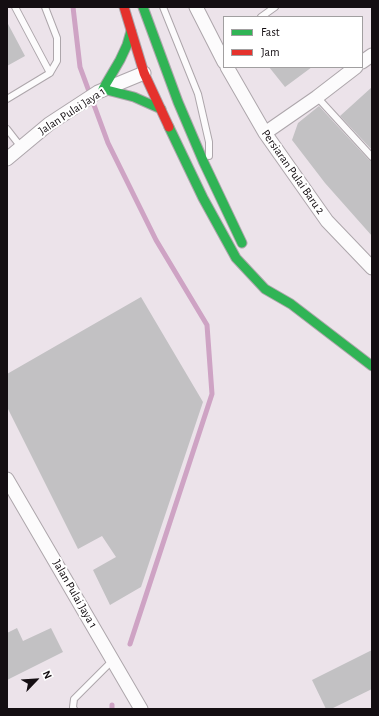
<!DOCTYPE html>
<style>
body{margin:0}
#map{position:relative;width:379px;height:716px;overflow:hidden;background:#ece3ea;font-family:"Alegreya Sans",sans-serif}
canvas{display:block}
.frame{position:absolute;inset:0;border:8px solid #140e12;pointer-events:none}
.legend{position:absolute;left:223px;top:16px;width:140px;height:52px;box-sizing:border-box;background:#fff;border:1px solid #a19fa0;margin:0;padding:5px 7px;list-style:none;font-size:12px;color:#140e12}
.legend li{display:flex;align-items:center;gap:8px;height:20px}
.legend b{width:20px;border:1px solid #a19fa0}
.north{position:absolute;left:16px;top:660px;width:40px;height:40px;-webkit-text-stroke:3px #fff;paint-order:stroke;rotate:65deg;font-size:11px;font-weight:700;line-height:16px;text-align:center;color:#140e12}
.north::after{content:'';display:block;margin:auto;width:14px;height:18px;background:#140e12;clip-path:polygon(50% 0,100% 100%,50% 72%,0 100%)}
</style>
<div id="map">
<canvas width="379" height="716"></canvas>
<div class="frame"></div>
<ul class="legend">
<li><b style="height:5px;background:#30b455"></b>Fast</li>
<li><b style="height:5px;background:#e5322d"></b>Jam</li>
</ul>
<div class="north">N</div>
</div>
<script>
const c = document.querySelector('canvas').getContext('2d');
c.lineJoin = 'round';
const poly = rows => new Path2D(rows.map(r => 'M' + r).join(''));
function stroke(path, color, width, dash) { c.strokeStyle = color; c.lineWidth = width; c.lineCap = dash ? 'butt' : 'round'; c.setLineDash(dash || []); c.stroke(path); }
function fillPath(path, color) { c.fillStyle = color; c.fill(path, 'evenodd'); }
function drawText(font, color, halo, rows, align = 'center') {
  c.font = font + ' "Alegreya Sans",sans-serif'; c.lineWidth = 4; c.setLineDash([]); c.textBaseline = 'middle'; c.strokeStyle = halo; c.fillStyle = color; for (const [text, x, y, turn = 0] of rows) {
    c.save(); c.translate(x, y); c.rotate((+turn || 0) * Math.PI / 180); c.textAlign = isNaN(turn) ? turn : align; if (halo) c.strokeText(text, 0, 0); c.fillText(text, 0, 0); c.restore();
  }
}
const stream = poly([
 [73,7,80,67,108,143,156,240,207,325,212,394,130,644],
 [112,709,112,705]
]);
const building = poly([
 [7,22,25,56,7,66],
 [269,67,312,67,285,87],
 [372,87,372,150,340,116],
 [319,106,369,160,372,161,372,236,325,183,292,140,298,123],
 [141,297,203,402,141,587,110,605,93,570,116,557,102,536,78,549,7,407,7,374],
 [17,628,23,641,51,628,63,652,7,680,7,633],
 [372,650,372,689,331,709,326,709,312,680]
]);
const lane = poly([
 [15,7,50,73],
 [163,7,198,94,209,142,209,156],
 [261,17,275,7],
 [317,97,372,157],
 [7,99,50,73,57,61,57,38,45,7],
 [7,129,21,147],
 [74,709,73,707,74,699,113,660]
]);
const street = poly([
 [196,7,224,62],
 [362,62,372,55],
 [227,67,265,133,327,221,372,268],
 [265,133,317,97,356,67],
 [7,159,49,124,98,92,144,73],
 [7,479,141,709]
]);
const fast = poly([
 [143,7,178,102,204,163,242,243],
 [131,31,127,45,120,60,103,89,134,97,161,109],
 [169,127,203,198,236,258,265,289,291,304,372,366]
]);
const jam = poly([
 [124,7,144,73,169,127]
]);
const streetNames = [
 ["Jalan Pulai Jaya 1",72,111,-33],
 ["Persiaran Pulai Baru 2",293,172,55],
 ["Jalan Pulai Jaya 1",75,594,60]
];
stroke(stream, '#cea3c4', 5);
fillPath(building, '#c2c1c3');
stroke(lane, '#ada6ab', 8);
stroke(street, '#ada6ab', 15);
stroke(fast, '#ada6ab', 11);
stroke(jam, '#ada6ab', 11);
stroke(lane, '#fcfbfc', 6);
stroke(street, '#fcfbfc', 13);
stroke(fast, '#30b455', 9);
stroke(jam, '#e5322d', 9);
drawText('12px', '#140e12', '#fff', streetNames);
</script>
